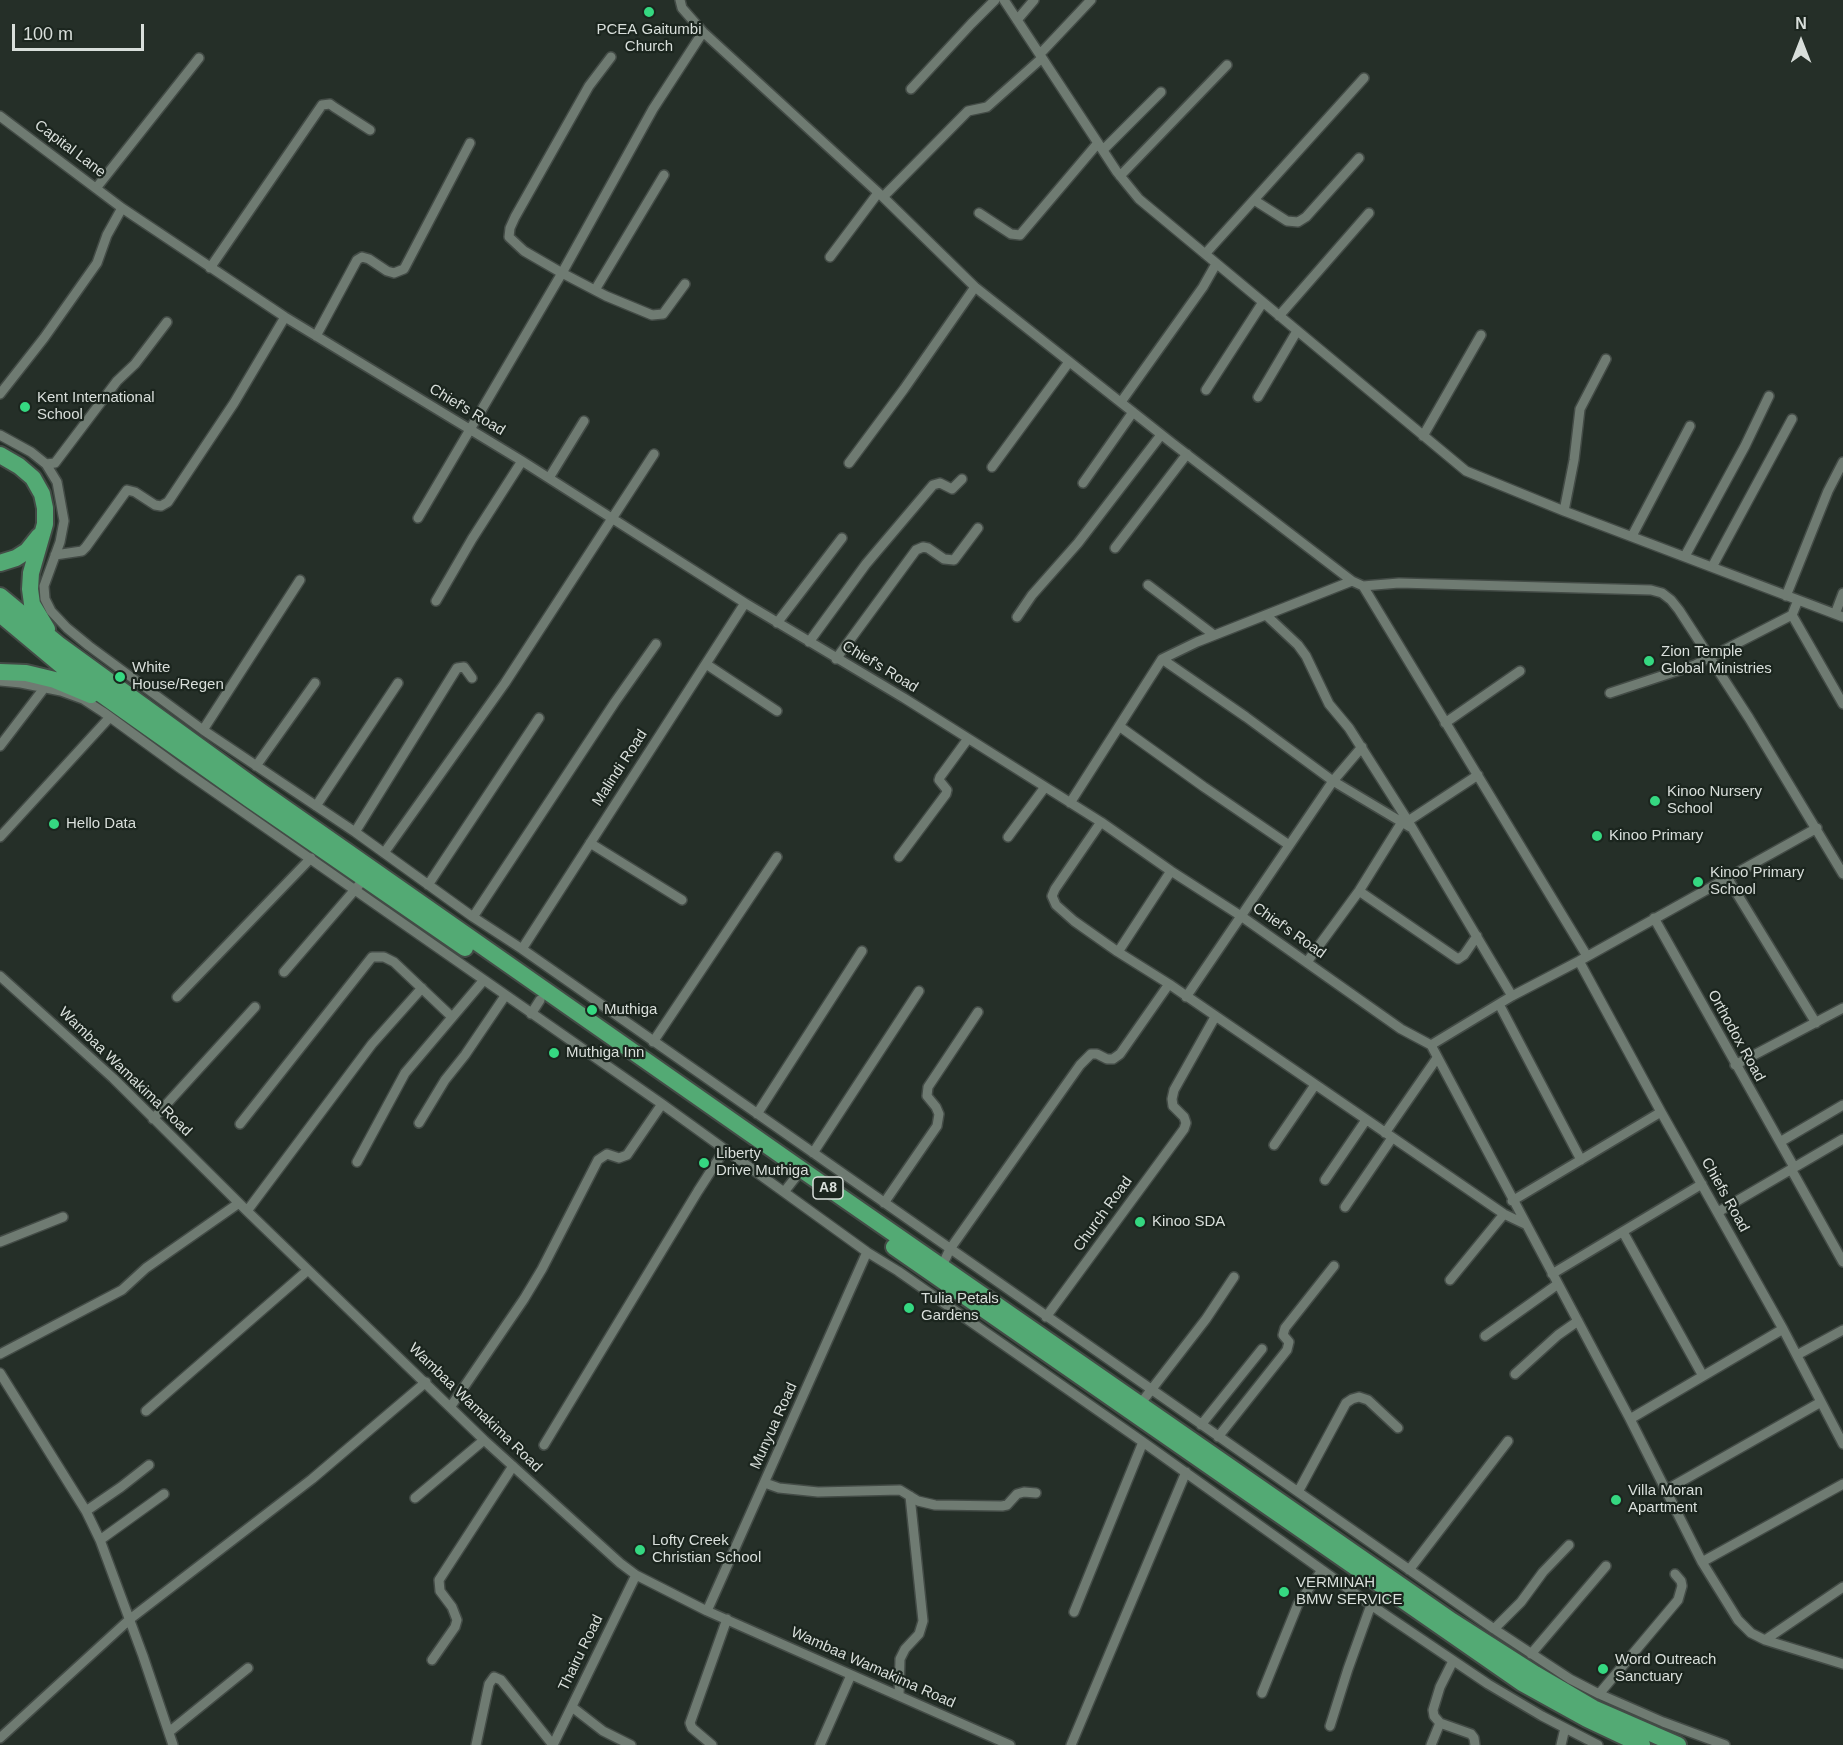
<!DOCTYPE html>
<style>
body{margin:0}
#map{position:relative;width:1843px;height:1745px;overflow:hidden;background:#252f28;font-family:Arial,sans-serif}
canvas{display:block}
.north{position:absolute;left:1771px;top:12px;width:60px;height:60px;-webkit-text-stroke:4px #1b251e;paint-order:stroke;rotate:0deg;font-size:16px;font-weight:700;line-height:24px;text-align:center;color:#d9dfdb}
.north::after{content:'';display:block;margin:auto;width:21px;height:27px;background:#d9dfdb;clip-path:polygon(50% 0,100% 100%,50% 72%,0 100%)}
.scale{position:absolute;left:12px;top:24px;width:132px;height:27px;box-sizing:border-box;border:3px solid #d9dfdb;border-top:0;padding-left:8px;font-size:18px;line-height:21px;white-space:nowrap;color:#d9dfdb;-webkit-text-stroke:4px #1b251e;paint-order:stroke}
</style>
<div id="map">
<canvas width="1843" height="1745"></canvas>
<div class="north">N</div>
<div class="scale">100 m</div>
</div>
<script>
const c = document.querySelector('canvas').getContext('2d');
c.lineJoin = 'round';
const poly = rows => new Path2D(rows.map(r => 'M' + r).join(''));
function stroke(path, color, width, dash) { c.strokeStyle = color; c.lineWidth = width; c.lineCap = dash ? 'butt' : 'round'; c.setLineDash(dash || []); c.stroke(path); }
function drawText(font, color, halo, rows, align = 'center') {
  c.font = font + ' Arial,sans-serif'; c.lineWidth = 4.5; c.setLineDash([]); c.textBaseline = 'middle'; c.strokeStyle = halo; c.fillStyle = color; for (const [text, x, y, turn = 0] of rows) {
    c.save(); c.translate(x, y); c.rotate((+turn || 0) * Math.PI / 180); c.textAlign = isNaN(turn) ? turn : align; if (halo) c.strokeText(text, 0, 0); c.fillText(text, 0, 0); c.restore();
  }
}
const street = poly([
 [680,0,682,8,703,32,883,197,975,287,1172,443,1352,581,1363,586,1587,956],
 [1004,0,1117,172,1139,199,1466,471,1564,511,1843,617],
 [1017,20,1034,0],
 [1040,54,1091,0],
 [611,57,589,86,515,217,510,228,509,237,524,251,562,273,606,296,652,315,663,314,685,284],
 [911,89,971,24,995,0],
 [0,116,122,208],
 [1103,150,1161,92],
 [1120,176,1227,65],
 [97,187,199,58],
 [883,197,968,111,987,107,1042,58],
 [1254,200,1287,221,1298,222,1306,217,1359,158],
 [979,213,1011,234,1020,235,1098,143],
 [1205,254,1364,78],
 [830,257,878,193],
 [210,268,322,105,330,104,334,107,370,130],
 [595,290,664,175],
 [1279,316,1369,213],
 [316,336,357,260,362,257,369,259,387,271,394,273,404,269,470,143],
 [1206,390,1263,302],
 [0,394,44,338,97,263,107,235,122,208,285,317,522,461,745,603,904,698,1101,822,1171,871,1241,916,1401,1029,1431,1045,1512,996,1579,961,1817,828],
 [1258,397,1297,331],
 [1121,402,1203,287,1216,264],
 [0,435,31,452,46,464,57,482,64,521,60,542,44,586,45,599,51,611,67,628,89,646,203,730,355,832,473,917,522,949,1494,1629,1570,1679,1599,1694,1663,1722,1725,1745],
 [1423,436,1481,335],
 [849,463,904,389,975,287],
 [46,464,55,463,117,381,135,364,167,322],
 [992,467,1069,362],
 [549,478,584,421],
 [1083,483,1133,412],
 [1564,511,1574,460,1580,409,1606,359],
 [418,518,562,273,653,109,703,32],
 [1632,536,1690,426],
 [1115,548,1187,454],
 [55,555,82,551,86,547,127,490,135,492,155,505,161,506,168,502,234,403,285,317],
 [1685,556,1745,446,1769,396],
 [1712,567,1792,419],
 [1148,585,1214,635],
 [1363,586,1399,583,1651,590,1662,593,1671,600,1679,610,1749,718,1843,874],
 [1786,596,1828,491,1843,462],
 [1798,600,1792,615,1843,704],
 [436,601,472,539,522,461],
 [1835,614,1843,593],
 [1266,615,1298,645,1306,656,1329,704,1349,728,1408,821,1512,996],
 [1017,617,1032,595,1078,543,1161,435],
 [777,623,842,538],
 [809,642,866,564,933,485,940,483,952,489,962,479],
 [836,659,916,550,923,547,928,548,944,559,954,560,978,528],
 [1162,659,1246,717,1333,781,1410,827],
 [706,664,777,711],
 [0,681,21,683,61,691,83,699,103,712,180,768,662,1104,867,1252,898,1271,1143,1442,1371,1605,1488,1684,1542,1716,1598,1745],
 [1610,693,1695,665,1792,615],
 [1445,723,1520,671],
 [1119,726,1204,787,1289,845],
 [203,730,300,580],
 [0,746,45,687],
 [256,766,315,683],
 [1070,803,1162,659,1197,642,1352,581],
 [316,806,398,683],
 [1408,821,1478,775],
 [1101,822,1055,889,1052,896,1056,905,1074,921,1118,952,1169,984,1504,1214,1525,1224],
 [355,832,457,668,464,667,472,678],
 [0,837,110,717],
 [1008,837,1045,787],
 [590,843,682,900],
 [384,853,505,683,654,454],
 [899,857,946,794,947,790,939,780,940,777,967,740],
 [1728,879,1816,1023],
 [428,885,539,718],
 [1359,891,1458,959,1464,955,1477,936],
 [473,917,615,702,656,644],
 [1654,918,1794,1167],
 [522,949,745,603],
 [1118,952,1171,871],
 [1579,961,1661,1112,1783,1329,1843,1444],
 [1307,962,1359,891,1402,822],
 [284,972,359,885],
 [0,976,113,1078,247,1211,484,1440,620,1563,636,1575,707,1611,1010,1745],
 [177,997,311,858],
 [1186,997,1333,781,1362,747],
 [1499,1004,1581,1160],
 [531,1014,540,1000],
 [653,1042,777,857],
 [1431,1045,1630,1419,1702,1562,1738,1620,1751,1633,1765,1640,1843,1664],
 [1735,1065,1843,1008],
 [757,1114,862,951],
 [153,1119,255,1007],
 [419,1123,445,1080,465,1055,505,996],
 [240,1124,372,957,384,957,394,962,452,1017],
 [1385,1133,1437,1058],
 [1780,1142,1843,1105],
 [1274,1145,1315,1085],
 [813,1153,919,991],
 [357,1162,405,1073,483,981],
 [1791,1169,1843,1262],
 [1325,1180,1366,1120],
 [784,1192,795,1178],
 [1512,1201,1661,1112],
 [884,1203,937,1126,939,1114,936,1107,927,1096,928,1087,978,1012],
 [1345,1207,1392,1138],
 [247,1211,372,1044,422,988],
 [1718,1212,1843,1139],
 [1623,1232,1703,1376],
 [0,1242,63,1217],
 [942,1266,950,1249,1080,1065,1091,1054,1097,1054,1107,1059,1113,1059,1120,1054,1169,984],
 [1552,1274,1702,1184],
 [1450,1280,1504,1214],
 [1046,1317,1184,1129,1186,1123,1184,1117,1173,1106,1172,1099,1174,1090,1215,1017],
 [1485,1336,1558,1284],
 [0,1354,122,1290,146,1268,239,1203],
 [1797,1355,1843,1330],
 [0,1373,86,1511,100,1540,143,1656,173,1745],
 [1515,1374,1558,1335,1578,1321],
 [1141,1403,1206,1319,1234,1277],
 [451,1406,524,1299,542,1269,598,1160,607,1154,619,1158,627,1155,662,1104],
 [146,1411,308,1270],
 [1630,1419,1783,1329],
 [1201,1425,1262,1349],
 [1218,1437,1287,1350,1289,1342,1283,1335,1285,1328,1334,1266],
 [544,1445,698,1191,725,1149],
 [765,1483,779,1488,818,1492,900,1490,918,1501,935,1505,1002,1506,1007,1505,1017,1494,1024,1492,1036,1493],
 [1666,1490,1821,1402],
 [1298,1492,1346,1403,1352,1399,1359,1397,1368,1400,1398,1428],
 [415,1498,484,1440],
 [86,1511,121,1487,149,1465],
 [100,1540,164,1494],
 [1702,1562,1843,1484],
 [1409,1570,1508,1441],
 [707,1611,867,1252],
 [1074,1612,1143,1442],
 [1494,1629,1521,1602,1543,1572,1569,1545],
 [1765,1640,1843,1587],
 [1531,1654,1606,1566],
 [432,1660,455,1627,457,1620,452,1607,440,1591,439,1580,513,1466],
 [1453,1661,1440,1687,1433,1710,1434,1716,1440,1723,1471,1734,1474,1738,1475,1745],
 [1262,1693,1298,1604,1322,1570],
 [1599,1694,1678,1600,1682,1586,1681,1581,1675,1574],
 [899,1696,900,1659,905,1649,919,1634,923,1621,910,1496],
 [572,1707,603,1731,631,1745],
 [1330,1726,1348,1669,1371,1605],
 [169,1732,248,1668],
 [0,1738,130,1619,312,1479,426,1382],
 [476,1745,489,1684,494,1677,501,1680,553,1745],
 [553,1745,636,1575],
 [712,1745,692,1728,690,1723,727,1619],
 [820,1745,851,1675],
 [1071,1745,1186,1472],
 [1431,1745,1440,1723],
 [1561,1745,1565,1728]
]);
const highway = poly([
 [0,455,19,466,33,478,42,494,45,508,45,524,31,573,30,589,32,604,47,629],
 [0,563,16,558,27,551,39,536],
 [0,596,58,644,259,790,795,1165,1452,1621,1535,1674,1593,1708,1678,1745],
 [0,614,67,670,249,799,465,948],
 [0,672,26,673,55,680,91,695],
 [894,1247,1522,1683,1587,1719,1642,1745]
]);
const markers = [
 [649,12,6,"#35d881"],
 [25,407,6,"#35d881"],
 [1649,661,6,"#35d881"],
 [120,677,6,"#35d881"],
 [1655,801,6,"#35d881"],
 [54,824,6,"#35d881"],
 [1597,836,6,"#35d881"],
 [1698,882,6,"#35d881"],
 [592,1010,6,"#35d881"],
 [554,1053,6,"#35d881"],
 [704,1163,6,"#35d881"],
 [1140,1222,6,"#35d881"],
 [909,1308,6,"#35d881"],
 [1616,1500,6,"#35d881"],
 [640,1550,6,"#35d881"],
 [1284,1592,6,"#35d881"],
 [1603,1669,6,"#35d881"]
];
const shields = [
 [828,1188,30]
];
const shieldNames = [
 ["A8",828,1188]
];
const poiNames = [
 ["PCEA Gaitumbi",649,30,"center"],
 ["Church",649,47,"center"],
 ["Kent International",37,398],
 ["School",37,415],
 ["Zion Temple",1661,652],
 ["Global Ministries",1661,669],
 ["White",132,668],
 ["House/Regen",132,685],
 ["Kinoo Nursery",1667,792],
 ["School",1667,809],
 ["Hello Data",66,824],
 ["Kinoo Primary",1609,836],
 ["Kinoo Primary",1710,873],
 ["School",1710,890],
 ["Muthiga",604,1010],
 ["Muthiga Inn",566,1053],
 ["Liberty",716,1154],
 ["Drive Muthiga",716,1171],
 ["Kinoo SDA",1152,1222],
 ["Tulia Petals",921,1299],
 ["Gardens",921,1316],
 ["Villa Moran",1628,1491],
 ["Apartment",1628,1508],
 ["Lofty Creek",652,1541],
 ["Christian School",652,1558],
 ["VERMINAH",1296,1583],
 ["BMW SERVICE",1296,1600],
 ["Word Outreach",1615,1660],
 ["Sanctuary",1615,1677]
];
const streetNames = [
 ["Capital Lane",70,149,37],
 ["Chief's Road",467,410,31],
 ["Chief's Road",880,667,31],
 ["Malindi Road",620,768,-57],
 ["Chief's Road",1289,931,35],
 ["Orthodox Road",1736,1036,61],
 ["Wambaa Wamakima Road",125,1072,44],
 ["Chiefs Road",1725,1195,61],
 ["Church Road",1103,1214,-54],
 ["Wambaa Wamakima Road",475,1408,44],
 ["Munyua Road",774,1426,-66],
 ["Thairu Road",581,1653,-64],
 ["Wambaa Wamakima Road",873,1668,24]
];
stroke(street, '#434b46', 12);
stroke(highway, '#434b46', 20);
stroke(street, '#6f7b72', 9);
stroke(highway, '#53aa74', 16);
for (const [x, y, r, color] of markers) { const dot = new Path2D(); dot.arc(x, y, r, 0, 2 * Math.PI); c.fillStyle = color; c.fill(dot); stroke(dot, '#1b251e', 2); }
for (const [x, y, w] of shields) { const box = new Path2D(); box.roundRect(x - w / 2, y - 11, w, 22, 4.5); c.fillStyle = '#1b251e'; c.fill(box); stroke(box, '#d9dfdb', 1.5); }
drawText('bold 14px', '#d9dfdb', null, shieldNames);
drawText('15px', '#d9dfdb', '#1b251e', poiNames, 'left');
drawText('15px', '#d9dfdb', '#1b251e', streetNames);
</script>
